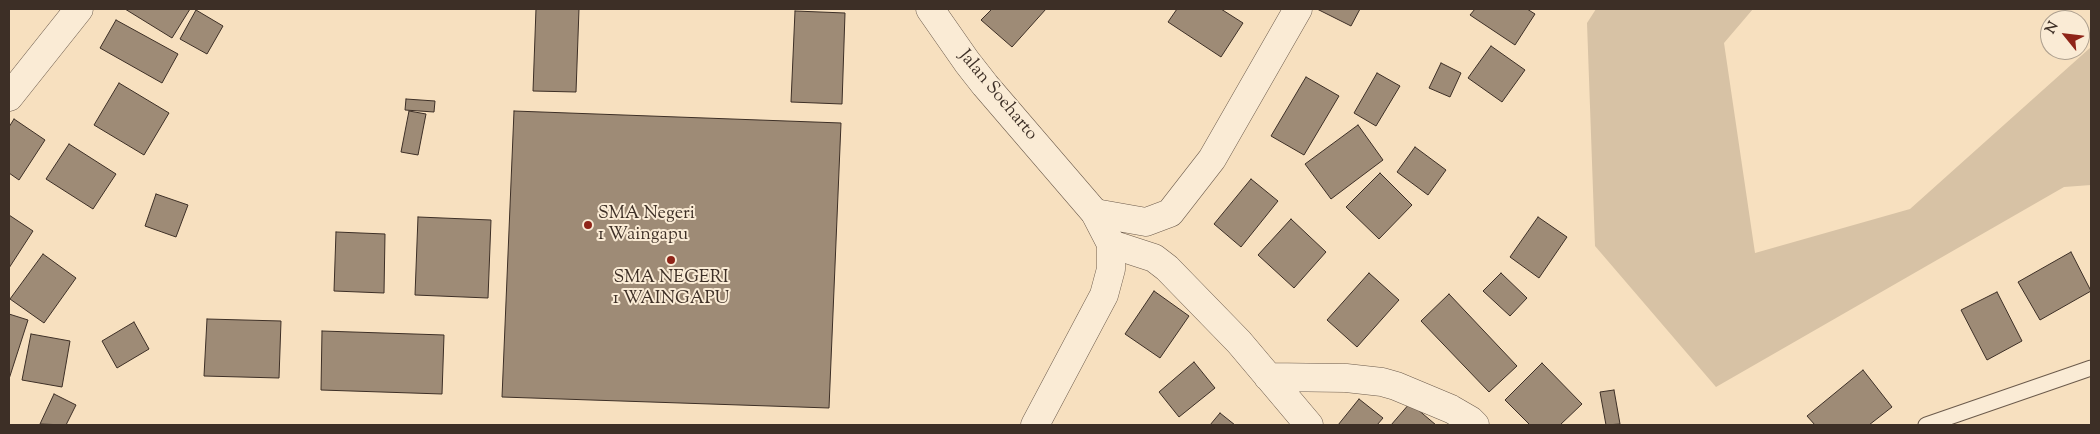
<!DOCTYPE html>
<style>
body{margin:0}
#map{position:relative;width:2100px;height:434px;overflow:hidden;background:#f7e0bf;font-family:"Sorts Mill Goudy",serif}
canvas{display:block}
.frame{position:absolute;inset:0;border:10px solid #3d2f26;pointer-events:none}
.north{position:absolute;left:2040px;top:10px;width:50px;height:50px;box-sizing:border-box;background:#faebd5;border:1px solid #aea08f;border-radius:50%;rotate:299deg;font-size:14px;font-weight:700;line-height:20px;text-align:center;color:#3d2f26}
.north::after{content:'';display:block;margin:auto;width:18px;height:22px;background:#8f2418;clip-path:polygon(50% 0,100% 100%,50% 72%,0 100%)}
</style>
<div id="map">
<canvas width="2100" height="434"></canvas>
<div class="frame"></div>
<div class="north">N</div>
</div>
<script>
const c = document.querySelector('canvas').getContext('2d');
c.lineJoin = 'round';
function fillPath(path, color) { c.fillStyle = color; c.fill(path, 'evenodd'); }
const poly = rows => new Path2D(rows.map(r => 'M' + r).join(''));
function stroke(path, color, width, dash) { c.strokeStyle = color; c.lineWidth = width; c.lineCap = dash ? 'butt' : 'round'; c.setLineDash(dash || []); c.stroke(path); }
function drawText(font, color, halo, rows, align = 'center') {
  c.font = font + ' "Sorts Mill Goudy",serif'; c.lineWidth = 4; c.setLineDash([]); c.textBaseline = 'middle'; c.strokeStyle = halo; c.fillStyle = color; for (const [text, x, y, turn = 0] of rows) {
    c.save(); c.translate(x, y); c.rotate((+turn || 0) * Math.PI / 180); c.textAlign = isNaN(turn) ? turn : align; if (halo) c.strokeText(text, 0, 0); c.fillText(text, 0, 0); c.restore();
  }
}
const green = poly([
 [1596,9,1753,9,1724,43,1755,253,1910,209,2091,47,2091,185,2064,187,1716,387,1595,246,1587,23]
]);
const building = poly([
 [125,9,190,9,172,38,125,9],
 [536,9,579,9,576,92,533,91,536,9],
 [992,9,1046,9,1012,47,981,20,992,9],
 [1177,9,1221,9,1243,23,1221,57,1168,22,1177,9],
 [1317,9,1360,9,1351,26,1317,9],
 [1475,9,1527,9,1535,14,1515,45,1470,15,1475,9],
 [196,10,223,26,207,54,180,39,196,10],
 [795,11,845,13,842,104,791,102,795,11],
 [116,20,178,54,162,83,100,48,116,20],
 [1491,46,1525,70,1502,102,1468,78,1491,46],
 [1441,63,1461,73,1450,97,1429,88,1441,63],
 [1377,73,1400,86,1376,126,1354,113,1377,73],
 [1306,77,1339,96,1304,155,1271,136,1306,77],
 [119,83,169,113,144,155,94,125,119,83],
 [406,99,435,101,434,112,405,110,406,99],
 [409,111,426,114,418,155,401,152,409,111],
 [514,111,841,123,829,408,502,397,514,111],
 [14,119,45,140,19,180,9,173,9,127,14,119],
 [1358,125,1383,160,1331,199,1305,164,1358,125],
 [69,144,116,174,93,209,46,179,69,144],
 [1415,147,1446,170,1428,195,1397,172,1415,147],
 [1380,173,1412,205,1379,239,1346,207,1380,173],
 [1251,179,1278,201,1241,247,1214,224,1251,179],
 [156,194,188,205,176,237,145,226,156,194],
 [9,215,33,231,9,268,9,215],
 [418,217,491,220,488,298,415,295,418,217],
 [1538,217,1567,237,1539,278,1510,257,1538,217],
 [1291,219,1326,252,1294,288,1258,255,1291,219],
 [336,232,385,234,384,293,334,291,336,232],
 [2071,252,2091,291,2040,320,2018,282,2071,252],
 [43,254,76,278,44,323,10,299,43,254],
 [1369,273,1399,300,1357,347,1327,320,1369,273],
 [1501,273,1527,298,1510,316,1483,291,1501,273],
 [1154,291,1189,316,1160,358,1125,334,1154,291],
 [1997,292,2022,341,1987,360,1961,310,1997,292],
 [1449,294,1517,366,1489,392,1421,321,1449,294],
 [9,314,28,320,9,379,9,314],
 [207,319,281,321,279,378,204,376,207,319],
 [134,322,149,349,117,368,102,341,134,322],
 [322,331,444,335,442,394,321,390,322,331],
 [31,334,70,341,62,387,22,380,31,334],
 [1194,362,1215,388,1179,417,1159,392,1194,362],
 [1542,363,1582,404,1560,425,1530,425,1505,400,1542,363],
 [1863,370,1892,407,1869,425,1815,425,1807,416,1863,370],
 [1614,390,1620,424,1606,425,1600,392,1614,390],
 [54,394,76,405,66,425,40,424,54,394],
 [1359,399,1383,418,1377,425,1338,425,1359,399],
 [1410,403,1436,425,1391,425,1410,403],
 [1220,413,1235,425,1210,425,1220,413]
]);
const service = poly([
 [1926,425,2091,368]
]);
const minor = poly([
 [9,97,79,9],
 [1095,213,1146,222,1170,213,1212,159,1298,9],
 [1111,244,1154,258,1167,268,1239,342,1309,425],
 [1268,377,1346,378,1382,382,1396,386,1451,409,1470,420,1475,425]
]);
const tertiary = poly([
 [930,9,967,62,985,85,1095,213,1111,244,1111,269,1104,295,1035,425]
]);
const markers = [
 [588,225,5,"#8f2418"],
 [671,260,5,"#8f2418"]
];
const streetNames = [
 ["Jalan Soeharto",997,96,50]
];
const poiNames = [
 ["SMA Negeri",598,215],
 ["1 Waingapu",598,236],
 ["SMA NEGERI",671,279,"center"],
 ["1 WAINGAPU",671,300,"center"]
];
fillPath(green, '#d7c2a5');
fillPath(building, '#9e8b76');
stroke(building, '#3d2f26', 1);
stroke(service, '#6c5b4c', 17);
stroke(minor, '#6c5b4c', 29);
stroke(tertiary, '#6c5b4c', 29);
stroke(service, '#faebd5', 15);
stroke(minor, '#faebd5', 28);
stroke(tertiary, '#faebd5', 28);
for (const [x, y, r, color] of markers) { const dot = new Path2D(); dot.arc(x, y, r, 0, 2 * Math.PI); c.fillStyle = color; c.fill(dot); stroke(dot, '#faebd5', 2); }
drawText('18px', '#3d2f26', '#faebd5', streetNames);
drawText('18px', '#3d2f26', '#faebd5', poiNames, 'left');
</script>
